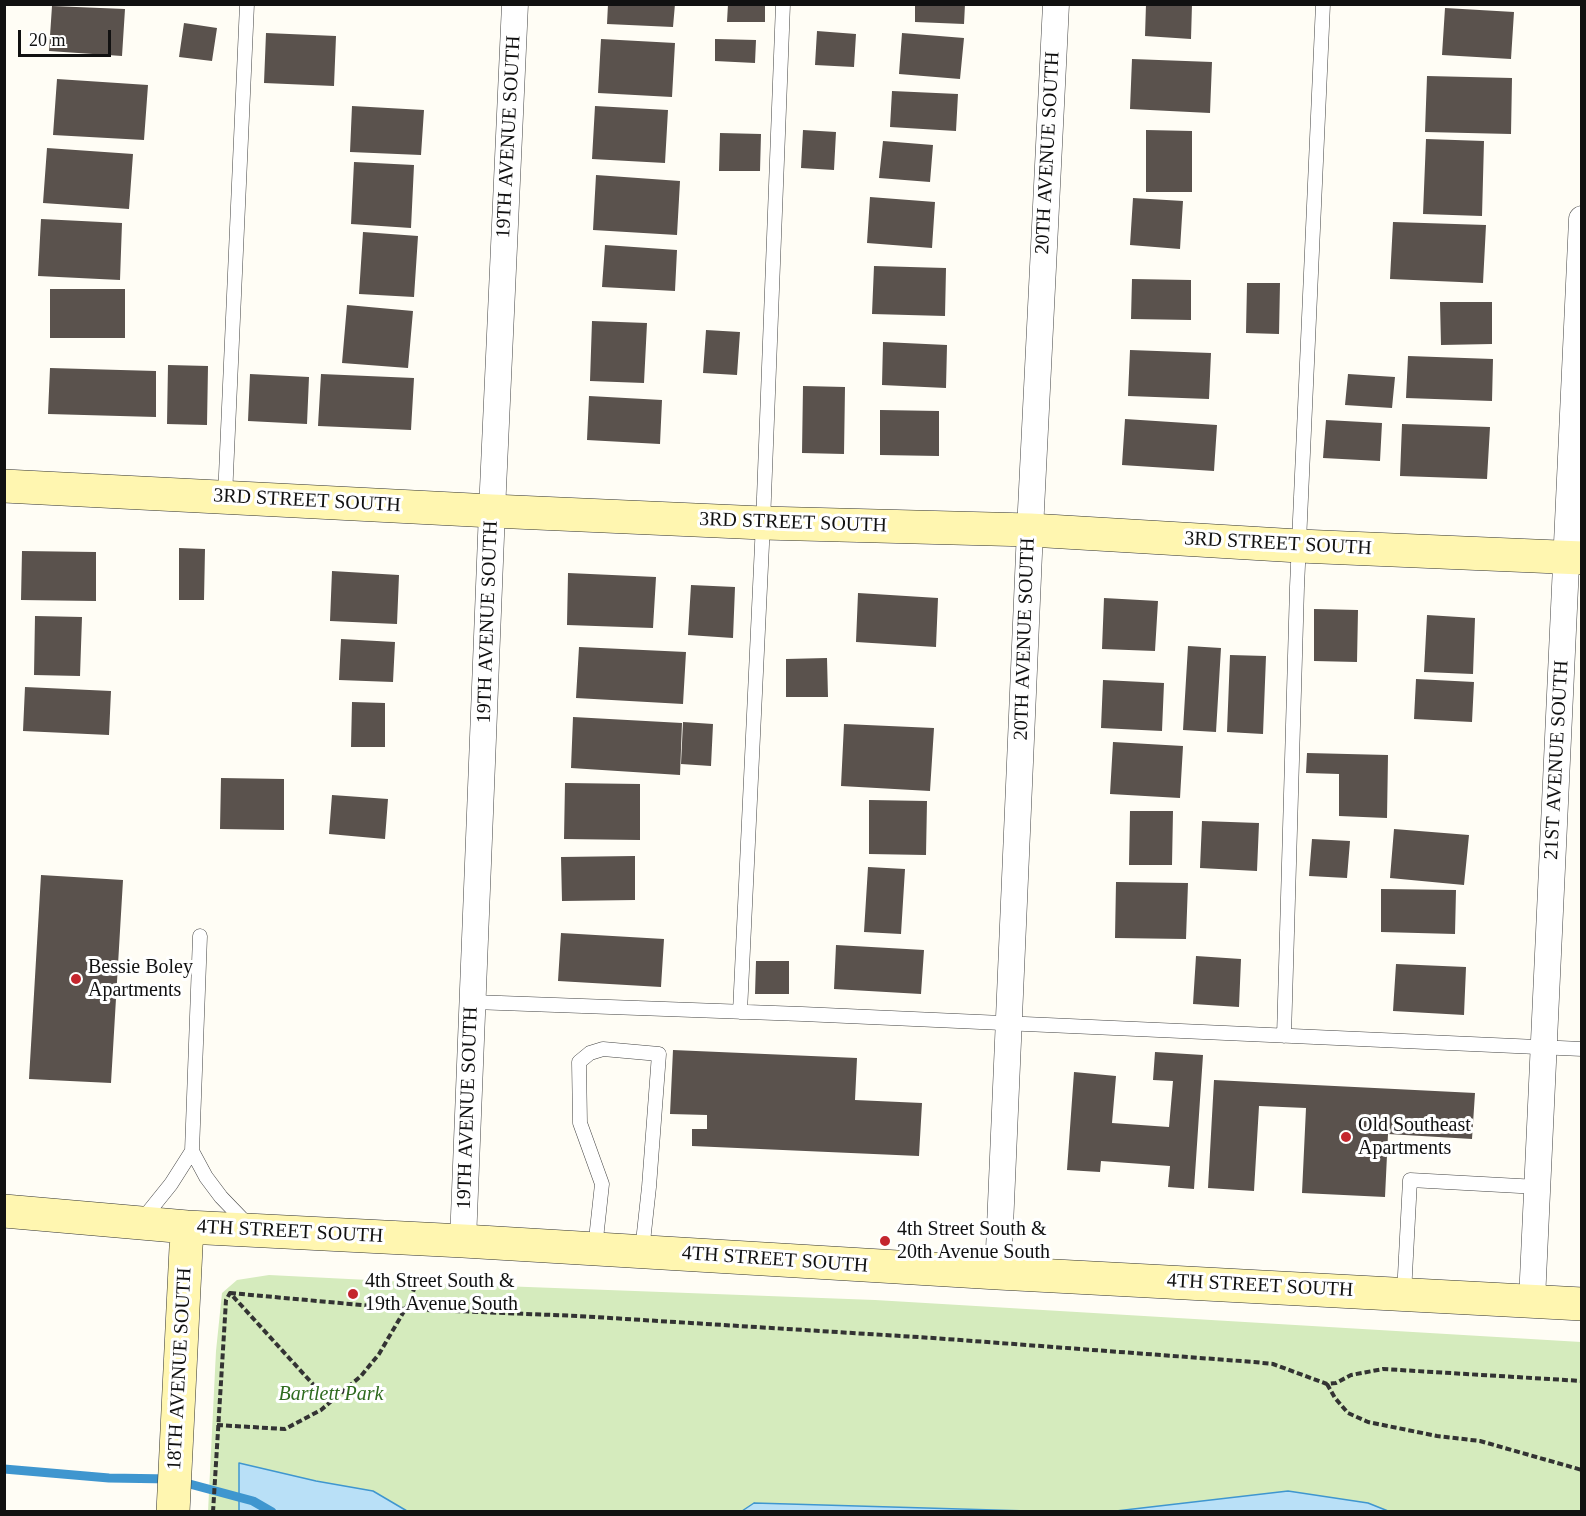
<!DOCTYPE html>
<style>
body{margin:0}
#map{position:relative;width:1586px;height:1516px;overflow:hidden;background:#fffdf5;font-family:"Times New Roman",serif}
canvas{display:block}
.frame{position:absolute;inset:0;border:6px solid #111;pointer-events:none}
.scale{position:absolute;left:18px;top:30px;width:93px;height:27px;box-sizing:border-box;border:3px solid #111;border-top:0;padding-left:8px;font-size:18px;line-height:21px;white-space:nowrap;color:#111;-webkit-text-stroke:4px #fff;paint-order:stroke}
</style>
<div id="map">
<canvas width="1586" height="1516"></canvas>
<div class="frame"></div>
<div class="scale">20 m</div>
</div>
<script>
const c = document.querySelector('canvas').getContext('2d');
c.lineJoin = 'round';
function fillPath(path, color) { c.fillStyle = color; c.fill(path, 'evenodd'); }
const poly = rows => new Path2D(rows.map(r => 'M' + r).join(''));
function stroke(path, color, width, dash) { c.strokeStyle = color; c.lineWidth = width; c.lineCap = dash ? 'butt' : 'round'; c.setLineDash(dash || []); c.stroke(path); }
function drawText(font, color, halo, rows, align = 'center') {
  c.font = font + ' "Times New Roman",serif'; c.lineWidth = 6; c.setLineDash([]); c.textBaseline = 'middle'; c.strokeStyle = halo; c.fillStyle = color; for (const [text, x, y, turn = 0] of rows) {
    c.save(); c.translate(x, y); c.rotate((+turn || 0) * Math.PI / 180); c.textAlign = isNaN(turn) ? turn : align; if (halo) c.strokeText(text, 0, 0); c.fillText(text, 0, 0); c.restore();
  }
}
const green = poly([
 [269,1275,448,1284,875,1300,1581,1342,1581,1511,208,1512,216,1351,222,1293,237,1280]
]);
const water = poly([
 [239,1463,316,1481,373,1491,407,1511,239,1511,239,1463],
 [1288,1491,1368,1503,1388,1511,1116,1511,1288,1491],
 [754,1503,1029,1511,742,1511,754,1503]
]);
const stream = poly([
 [4,1469,109,1478,171,1479,253,1501,272,1512]
]);
const building = poly([
 [608,4,675,4,673,27,607,24],
 [728,4,765,4,765,22,727,22],
 [915,4,965,4,964,24,915,22],
 [1146,4,1192,4,1191,39,1145,36],
 [52,6,125,9,122,56,49,51],
 [1445,8,1514,12,1511,59,1442,55],
 [184,23,217,28,212,61,179,57],
 [817,31,856,34,854,67,815,65],
 [266,33,336,36,334,86,264,83],
 [902,33,964,38,960,79,899,74],
 [601,39,675,43,672,97,598,93],
 [715,39,756,40,755,63,715,61],
 [1132,59,1212,62,1210,113,1130,109],
 [1427,76,1512,78,1511,134,1425,132],
 [57,79,148,85,144,140,53,135],
 [892,91,958,94,956,131,890,127],
 [352,106,424,110,421,155,350,152],
 [595,106,668,110,665,163,592,159],
 [803,130,836,132,834,170,801,168],
 [1146,130,1192,131,1192,192,1146,192],
 [720,133,761,134,760,171,719,171],
 [1426,139,1484,141,1482,216,1423,214],
 [883,141,933,145,930,182,879,178],
 [47,148,133,154,129,209,43,203],
 [354,162,414,165,411,228,351,224],
 [596,175,680,181,677,235,593,230],
 [870,197,935,202,932,248,867,243],
 [1133,198,1183,201,1180,249,1130,245],
 [41,219,122,223,120,280,38,276],
 [1393,222,1486,225,1483,283,1390,279],
 [363,232,418,236,414,297,359,294],
 [605,245,677,250,675,291,602,287],
 [874,266,946,268,945,316,872,314],
 [1132,279,1191,280,1191,320,1131,319],
 [1247,283,1280,283,1279,334,1246,333],
 [50,289,125,289,125,338,50,338],
 [1440,302,1492,302,1492,344,1441,345],
 [347,305,413,311,408,368,342,363],
 [592,321,647,323,644,383,590,381],
 [706,330,740,332,737,375,703,373],
 [883,342,947,345,946,388,882,385],
 [1130,350,1211,353,1209,399,1128,396],
 [1408,356,1493,359,1492,401,1406,398],
 [168,365,208,366,207,425,167,424],
 [50,368,156,371,156,417,48,414],
 [250,374,309,377,307,424,248,421],
 [321,374,414,378,411,430,318,426],
 [1348,374,1395,377,1392,408,1345,405],
 [803,386,845,387,844,454,802,453],
 [589,396,662,400,660,444,587,440],
 [880,410,939,411,939,456,880,455],
 [1125,419,1217,425,1214,471,1122,465],
 [1326,420,1382,423,1380,461,1323,458],
 [1402,424,1490,427,1487,479,1400,476],
 [179,548,205,549,204,600,179,600],
 [22,551,96,552,96,601,21,600],
 [332,571,399,575,397,624,330,621],
 [568,573,656,577,653,628,567,625],
 [691,585,735,587,733,638,688,635],
 [858,593,938,598,936,647,856,642],
 [1104,598,1158,601,1155,651,1102,649],
 [1314,609,1358,610,1357,662,1314,661],
 [1427,615,1475,618,1473,674,1424,672],
 [35,616,82,617,80,676,34,675],
 [341,639,395,642,393,682,339,680],
 [1188,646,1221,648,1216,732,1183,730],
 [579,647,686,652,683,704,576,698],
 [1230,655,1266,656,1263,734,1227,732],
 [827,658,828,697,786,697,786,659],
 [1416,679,1474,682,1472,722,1414,719],
 [1103,680,1164,683,1162,731,1101,728],
 [25,687,111,691,109,735,23,731],
 [352,702,385,703,385,747,351,747],
 [573,717,682,723,680,775,571,768],
 [683,722,713,724,711,766,681,764],
 [844,724,934,728,930,791,841,786],
 [1113,742,1183,746,1180,798,1110,794],
 [1307,753,1388,755,1387,818,1339,816,1339,774,1306,773],
 [221,778,284,779,284,830,220,829],
 [565,783,640,784,640,840,564,839],
 [332,795,388,799,385,839,329,834],
 [869,800,927,801,926,855,869,854],
 [1130,811,1173,811,1172,865,1129,865],
 [1202,821,1259,823,1257,871,1200,868],
 [1394,829,1469,835,1464,885,1390,878],
 [1312,839,1350,841,1347,878,1309,876],
 [635,856,635,900,562,901,561,857],
 [868,867,905,869,901,934,864,932],
 [41,875,123,880,111,1083,29,1079],
 [1116,882,1188,883,1186,939,1115,938],
 [1381,889,1456,890,1455,934,1381,932],
 [561,933,664,939,661,987,558,981],
 [836,945,924,950,921,994,834,989],
 [1196,956,1241,959,1239,1007,1193,1004],
 [756,961,789,961,789,994,755,994],
 [1396,964,1466,967,1464,1015,1393,1011],
 [673,1050,857,1058,855,1100,922,1103,919,1156,692,1146,692,1129,707,1129,707,1115,670,1114],
 [1155,1052,1203,1055,1194,1189,1168,1187,1170,1166,1101,1161,1100,1172,1067,1170,1074,1072,1116,1076,1112,1123,1169,1127,1173,1081,1153,1080],
 [1214,1080,1475,1093,1472,1139,1388,1134,1385,1197,1302,1193,1306,1108,1259,1106,1254,1191,1208,1188]
]);
const path = poly([
 [230,1293,405,1309,578,1316,933,1338,1254,1362,1273,1364,1327,1384,1336,1383,1351,1375,1383,1369,1582,1381],
 [1327,1384,1335,1398,1348,1413,1368,1422,1437,1436,1480,1441,1582,1470],
 [217,1425,285,1429,321,1410,361,1376,379,1354,410,1301,416,1283],
 [213,1512,225,1317,226,1300,230,1293,330,1403]
]);
const lane = poly([
 [225,497,247,4],
 [473,1002,802,1014,1582,1049],
 [740,1012,763,523,783,4],
 [1284,1036,1297,587,1323,4],
 [192,1151,200,936],
 [142,1220,171,1184,192,1151,206,1177,221,1197,248,1225],
 [595,1248,602,1184,580,1123,579,1062,590,1053,603,1049,659,1054,649,1187,642,1251],
 [1404,1294,1410,1180,1538,1187]
]);
const street = poly([
 [463,1241,492,511,515,4],
 [998,1273,1030,530,1056,4],
 [1532,1300,1582,219]
]);
const secondary = poly([
 [4,486,492,511,763,523,1030,530,1299,546,1582,558],
 [4,1211,187,1227,463,1241,998,1273,1582,1304],
 [173,1512,187,1227]
]);
const markers = [
 [76,979,6,"#c4262e"],
 [1346,1137,6,"#c4262e"],
 [885,1241,6,"#c4262e"],
 [353,1294,6,"#c4262e"]
];
const streetNames = [
 ["19TH AVENUE SOUTH",509,137,-87],
 ["20TH AVENUE SOUTH",1048,153,-87],
 ["3RD STREET SOUTH",307,501,3],
 ["3RD STREET SOUTH",793,523,2],
 ["3RD STREET SOUTH",1278,544,3],
 ["19TH AVENUE SOUTH",488,622,-88],
 ["20TH AVENUE SOUTH",1025,639,-88],
 ["21ST AVENUE SOUTH",1557,760,-87],
 ["19TH AVENUE SOUTH",468,1108,-88],
 ["4TH STREET SOUTH",290,1232,3],
 ["4TH STREET SOUTH",775,1260,4],
 ["4TH STREET SOUTH",1260,1286,3],
 ["18TH AVENUE SOUTH",180,1369,-87]
];
const poiNames = [
 ["Bessie Boley",88,968],
 ["Apartments",88,991],
 ["Old Southeast",1358,1126],
 ["Apartments",1358,1149],
 ["4th Street South &",897,1230],
 ["20th Avenue South",897,1253],
 ["4th Street South &",365,1282],
 ["19th Avenue South",365,1305]
];
const parkNames = [
 ["Bartlett Park",331,1395]
];
fillPath(green, '#d5ebbd');
fillPath(water, '#b9e0f7');
stroke(water, '#3f96cf', 1.5);
stroke(stream, '#3f96cf', 9);
fillPath(building, '#5a524d');
stroke(lane, '#444', 15);
stroke(street, '#444', 27);
stroke(secondary, '#333', 34);
stroke(path, '#333', 4, [6, 3]);
stroke(lane, '#fff', 14);
stroke(street, '#fff', 26);
stroke(secondary, '#fff6b0', 33);
for (const [x, y, r, color] of markers) { const dot = new Path2D(); dot.arc(x, y, r, 0, 2 * Math.PI); c.fillStyle = color; c.fill(dot); stroke(dot, '#fff', 2); }
drawText('20px', '#111', '#fff', streetNames);
drawText('20px', '#111', '#fff', poiNames, 'left');
drawText('italic 20px', '#2f6b1f', '#fff', parkNames);
</script>
